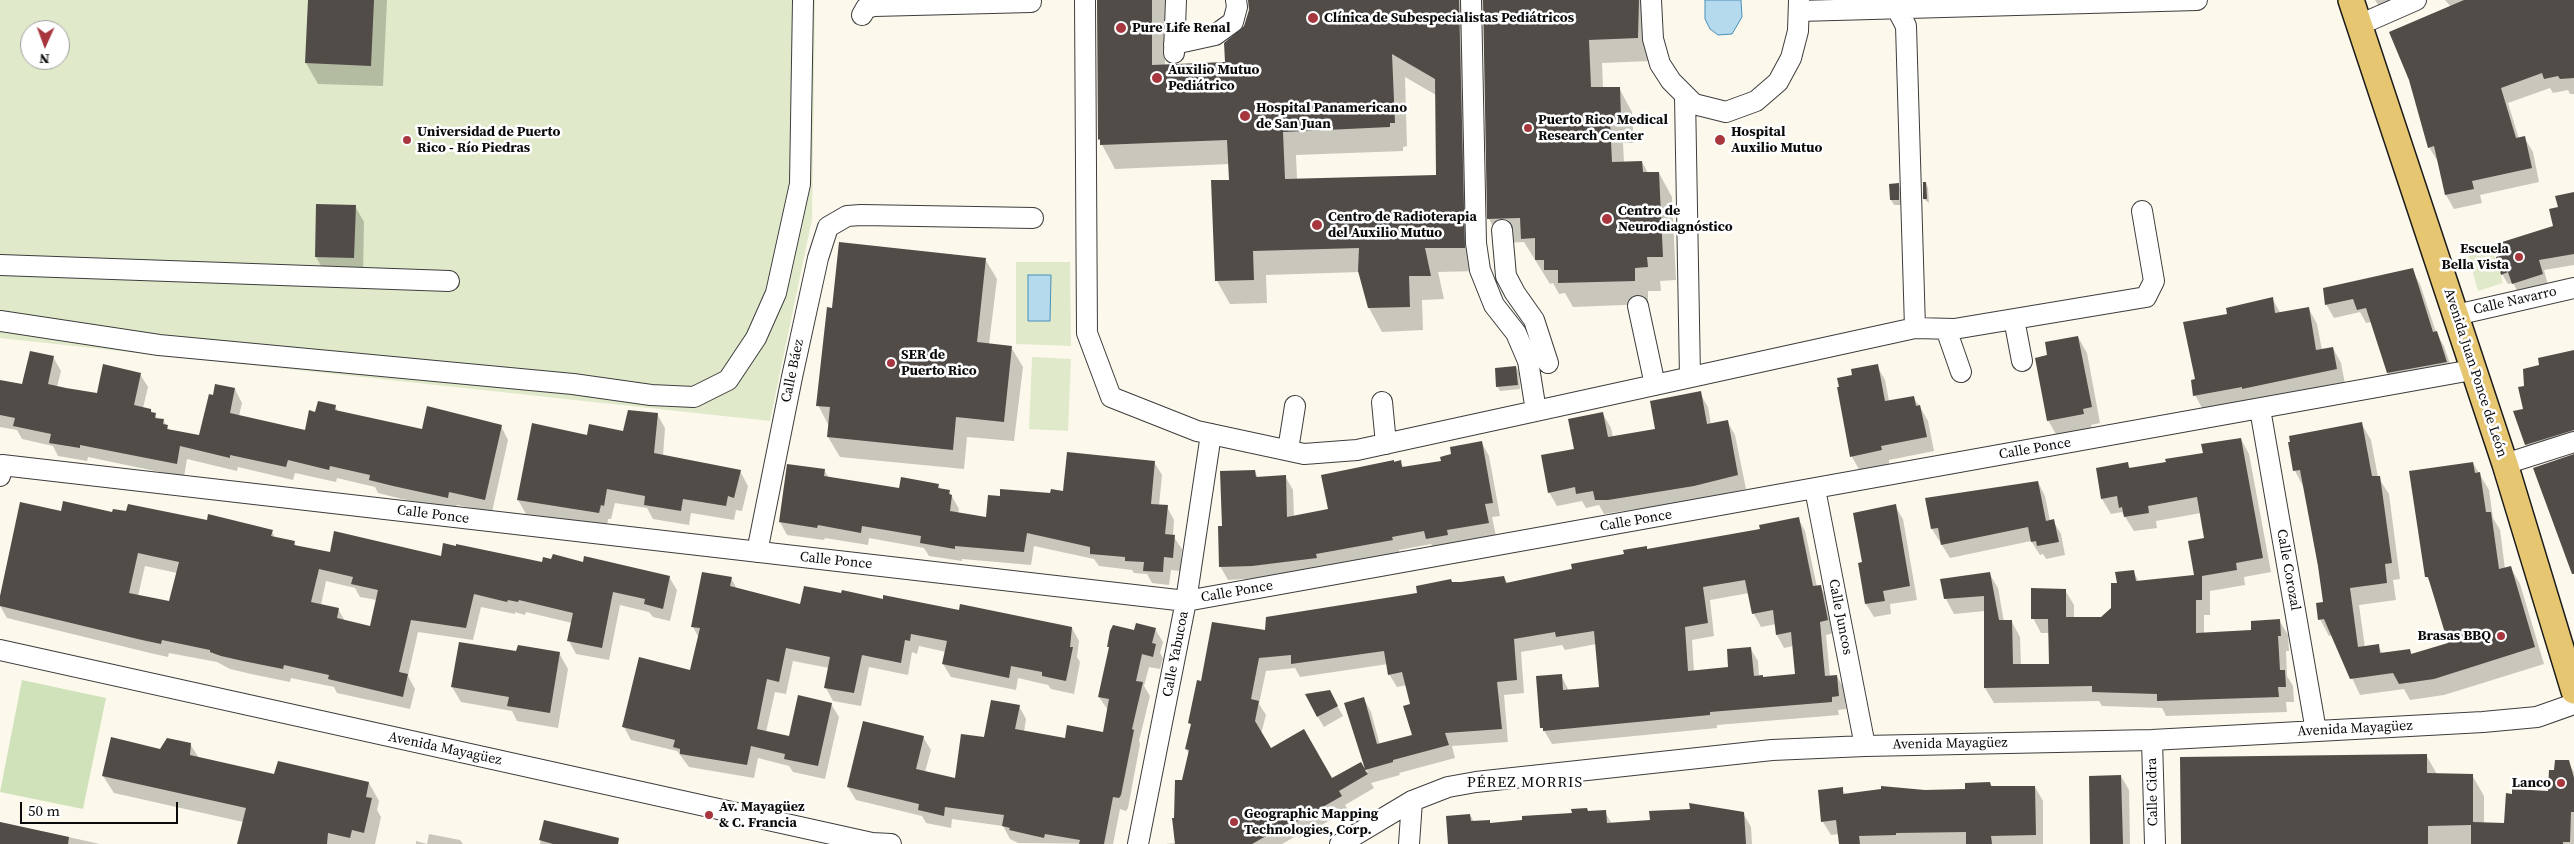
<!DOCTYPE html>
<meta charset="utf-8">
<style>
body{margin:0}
#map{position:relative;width:2574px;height:844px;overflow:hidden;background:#fcf8eb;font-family:"Source Serif 4",serif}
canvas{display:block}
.north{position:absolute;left:20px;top:20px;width:50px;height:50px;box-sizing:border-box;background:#fff;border:1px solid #9d9d9d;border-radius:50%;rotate:182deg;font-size:14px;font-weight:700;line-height:20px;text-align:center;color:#0a0a0a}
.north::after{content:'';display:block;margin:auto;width:18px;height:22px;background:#a7363f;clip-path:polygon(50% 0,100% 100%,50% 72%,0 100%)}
.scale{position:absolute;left:20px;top:802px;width:158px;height:22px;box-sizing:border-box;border:2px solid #0a0a0a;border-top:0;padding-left:6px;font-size:15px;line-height:18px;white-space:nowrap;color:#0a0a0a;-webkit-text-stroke:4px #fff;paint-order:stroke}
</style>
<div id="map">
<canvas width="2574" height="844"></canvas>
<div class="north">N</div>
<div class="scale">50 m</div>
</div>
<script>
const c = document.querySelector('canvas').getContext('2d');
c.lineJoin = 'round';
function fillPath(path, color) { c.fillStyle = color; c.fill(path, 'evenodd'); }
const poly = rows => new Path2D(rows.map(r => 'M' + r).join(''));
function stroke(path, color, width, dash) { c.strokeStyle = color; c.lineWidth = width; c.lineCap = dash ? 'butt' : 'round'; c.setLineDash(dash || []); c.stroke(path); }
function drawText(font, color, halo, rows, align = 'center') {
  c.font = font + ' "Source Serif 4",serif'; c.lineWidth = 5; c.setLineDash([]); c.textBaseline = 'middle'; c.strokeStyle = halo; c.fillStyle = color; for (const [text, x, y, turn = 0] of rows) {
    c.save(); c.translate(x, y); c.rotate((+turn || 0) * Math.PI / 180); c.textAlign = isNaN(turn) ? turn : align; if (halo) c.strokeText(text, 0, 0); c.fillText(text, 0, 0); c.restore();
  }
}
const green = poly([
 [22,680,106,698,83,809,0,792]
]);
const pitch = poly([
 [0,0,815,0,812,219,770,421,0,338],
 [30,30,60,30,60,60,30,60],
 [2491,245,2503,283,2478,291,2467,252],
 [1016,262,1070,262,1071,346,1016,344],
 [1032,357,1071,359,1068,431,1029,429]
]);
const water = poly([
 [1705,0,1741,0,1742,17,1732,34,1718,35,1710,29,1705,19,1705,0],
 [1028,275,1051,275,1050,321,1028,321,1028,275]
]);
const shadow = poly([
 [309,0,387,0,383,86,318,84,306,63],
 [1098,0,1165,0,1165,66,1226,64,1246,26,1250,6,1248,0,1645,0,1651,61,1602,63,1603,88,1619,88,1632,112,1634,143,1623,143,1624,163,1642,162,1648,173,1659,173,1672,197,1676,280,1660,281,1661,291,1648,291,1648,304,1573,307,1565,293,1559,294,1553,283,1550,284,1524,242,1502,243,1489,219,1484,12,1478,14,1478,271,1438,272,1444,299,1422,300,1423,330,1382,332,1369,308,1360,272,1266,275,1267,303,1230,304,1217,281,1230,181,1229,164,1115,169,1099,139],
 [1405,77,1436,95,1437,176,1297,179,1296,155,1403,151,1403,147,1407,146],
 [2375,0,2413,0,2382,11],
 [2445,0,2574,0,2574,94,2570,94,2568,90,2553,93,2550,88,2508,103,2519,139,2524,137,2533,152,2539,182,2480,195,2482,203,2454,209,2446,195,2438,162,2429,147,2451,7],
 [1926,183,1928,188,1929,203,1924,199],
 [1898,185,1901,189,1901,205,1894,205,1891,200],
 [2574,194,2574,265,2544,270,2548,285,2519,294,2513,283,2508,284,2502,274,2505,256,2554,227,2559,208],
 [355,206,364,222,363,274,325,273,316,257],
 [985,259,997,279,989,344,1011,347,1023,367,1014,441,967,437,964,469,840,457,828,437,829,426,818,405,833,309],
 [2412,270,2420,284,2436,332,2444,346,2454,376,2396,386,2388,373,2372,322,2366,323,2360,312,2334,318,2326,304],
 [2272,298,2281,314,2309,309,2317,324,2322,350,2333,348,2341,363,2345,384,2203,410,2195,395,2197,380,2229,315],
 [2078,337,2087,353,2100,423,2091,425,2092,429,2057,436,2048,420,2049,356],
 [2574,351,2574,448,2535,460,2526,445,2515,412,2525,410,2525,387,2540,365],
 [53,357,61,371,57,387,98,395,140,374,148,387,143,408,150,410,158,419,163,420,170,431,200,436,235,389,242,403,239,416,306,431,316,413,335,406,338,412,423,430,501,426,508,440,492,512,457,505,455,510,402,499,378,493,375,487,337,478,336,482,295,473,293,480,238,467,237,471,187,459,184,477,88,457,87,461,58,456,53,446,22,439,17,430,0,427,0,382,23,386],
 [1877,366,1885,380,1889,401,1913,397,1920,407,1928,421,1934,451,1889,460,1889,464,1860,471,1852,457,1838,388,1854,376],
 [1516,367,1519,372,1520,389,1500,391,1497,386],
 [1700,393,1708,407,1711,424,1727,421,1735,435,1746,489,1703,499,1604,514,1599,505,1586,508,1582,501,1557,506,1549,492,1575,450,1603,414,1611,428,1613,437,1656,430],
 [657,414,665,428,663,456,740,471,748,486,742,511,736,510,734,520,691,513,689,525,653,519,647,508,615,503,611,519,608,519,607,527,526,514,518,500,588,437,624,432],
 [2361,423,2371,440,2378,477,2389,494,2400,579,2393,580,2396,600,2359,605,2365,648,2378,646,2383,654,2410,650,2412,655,2450,644,2433,588,2427,577,2473,463,2489,490,2493,518,2500,530,2505,569,2510,567,2520,584,2544,664,2444,695,2410,700,2404,689,2360,695,2332,635,2329,636,2320,619,2325,603,2304,488,2295,471],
 [2241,439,2249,454,2271,572,2244,577,2245,585,2210,591,2210,615,2204,615,2204,634,2253,631,2279,620,2288,635,2289,651,2286,651,2287,676,2293,686,2294,702,2286,702,2287,712,2166,716,2162,708,2102,706,2099,701,1994,703,1985,688,1985,611,1954,614,1946,599,1989,573,1998,588,2004,622,2012,622,2020,637,2021,666,2050,665,2050,633,2041,633,2033,618,2065,590,2074,605,2074,618,2102,618,2112,609,2133,571,2139,582,2195,576,2205,539,2201,513,2156,521,2157,528,2134,531,2122,512,2111,514,2102,499,2127,464,2131,469,2167,463,2204,454],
 [1482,443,1489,456,1500,516,1492,517,1496,536,1435,552,1431,544,1399,550,1399,554,1260,578,1228,580,1220,566,1223,527,1255,471,1258,478,1285,476,1293,490,1294,517,1329,510,1393,461,1400,462,1404,468,1442,462],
 [1154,462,1162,475,1159,506,1167,507,1174,520,1173,536,1182,549,1180,571,1171,570,1169,585,1152,583,1147,574,1134,573,1132,570,1099,566,1094,559,1034,546,1031,565,962,559,962,561,929,556,924,548,869,538,868,545,825,538,824,540,787,535,780,522,788,465,824,470,829,478,900,489,938,485,941,490,949,491,959,509,958,513,987,518,1001,497,1064,493],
 [2038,482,2045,496,2050,521,2053,521,2061,534,2065,555,2046,559,2043,554,2040,555,2031,541,1950,558,1932,529],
 [1895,506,1903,519,1917,600,1890,604,1891,614,1874,617,1866,604,1859,564,1864,563],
 [62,512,113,513,208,522,272,532,276,539,294,542,297,547,330,553,584,564,669,577,677,590,670,621,653,617,649,612,620,605,609,660,576,654,569,641,572,623,526,612,525,615,515,612,515,614,481,607,473,640,418,632,408,676,415,689,410,709,337,693,334,687,291,678,290,682,251,674,230,669,217,662,169,653,168,657,150,653,7,618,0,606,0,602],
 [145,566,177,573,170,602,138,596],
 [326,581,355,588,360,597,377,600,371,627,345,621,338,609,321,605],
 [1798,518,1805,531,1817,587,1820,586,1828,599,1834,633,1826,635,1830,677,1837,676,1844,689,1846,709,1838,710,1839,715,1717,725,1717,728,1552,744,1542,727,1561,675,1569,691,1600,688,1596,644,1565,650,1562,645,1521,652,1524,693,1504,695,1508,742,1452,746,1455,758,1399,773,1400,775,1371,783,1374,788,1345,805,1348,810,1299,838,1298,835,1282,844,1165,844,1176,843,1176,819,1189,754,1186,749,1192,726,1190,723,1202,683,1266,631,1452,584,1504,577,1508,584,1648,550,1761,530],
 [1749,593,1754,614,1761,627,1776,624,1777,635,1784,648,1793,646,1796,675,1763,679,1759,676,1758,661,1750,648,1730,668,1694,672,1692,640,1714,636,1710,600],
 [1388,664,1389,674,1397,687,1407,685,1412,705,1413,736,1380,745,1371,712,1364,699,1345,704,1368,774,1331,779,1271,750,1261,734,1266,715,1259,704,1266,671,1295,668,1300,677],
 [731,578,737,589,801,606,884,601,1072,628,1079,641,1077,657,1080,662,1074,694,1051,689,1048,685,1018,678,1016,690,951,677,943,664,946,652,919,646,917,654,912,652,908,675,869,667,861,706,833,701,826,688,829,668,793,661,786,694,775,692,766,732,790,738,831,704,839,717,825,779,793,772,789,766,758,758,754,778,689,767,677,751,631,740,624,727,691,671,699,638,693,627],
 [1155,629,1163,642,1160,653,1163,658,1160,669,1149,667,1144,686,1150,696,1139,741,1140,744,1128,808,1126,811,1120,809,1113,844,1018,843,1010,839,1003,826,952,819,951,828,926,823,922,816,856,800,848,787,923,737,931,750,925,772,956,779,985,738,1019,706,1026,719,1024,732,1066,739,1104,733,1108,710,1099,697,1135,631],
 [517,653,559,653,568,669,558,728,517,721,512,711,461,702,452,687],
 [1335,702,1343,716,1324,727,1318,717],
 [190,744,199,758,275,776,369,783,379,801,377,810,381,817,375,844,238,844,243,822,114,793,103,776,161,750],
 [2426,755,2437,774,2472,775,2484,796,2484,824,2505,825,2549,792,2555,771,2568,762,2574,772,2574,844,2184,844],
 [2121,776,2129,790,2130,844,2091,844],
 [1990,783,1992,787,2035,787,2043,801,2043,844,1840,844,1839,834,1831,835,1823,822,1842,789,1846,795,1966,790],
 [1605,812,1612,824,1743,813,1751,827,1752,844,1449,844,1470,815,1474,822,1490,824],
 [0,822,100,844,101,844,0,844],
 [545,822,601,844,540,844],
 [429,834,460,840,463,844,416,844,416,841,427,844]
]);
const building = poly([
 [308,0,374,0,371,66,305,63],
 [1097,0,1152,0,1152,65,1225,62,1224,43,1244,26,1249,10,1248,0,1459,0,1465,248,1425,248,1431,276,1409,276,1410,307,1368,308,1358,271,1359,248,1253,251,1254,280,1215,281,1211,180,1229,180,1227,140,1100,145,1100,139,1098,140],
 [1392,54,1435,79,1436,175,1285,179,1283,132,1390,127,1390,123,1395,123],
 [1483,0,1639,0,1638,38,1589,40,1591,87,1620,87,1621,119,1610,120,1612,162,1642,161,1643,172,1659,172,1663,257,1647,257,1648,267,1635,268,1635,281,1558,283,1558,270,1544,270,1544,260,1535,260,1535,238,1521,239,1520,218,1487,219],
 [2464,0,2574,0,2574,78,2560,79,2558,76,2544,79,2542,73,2501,88,2516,138,2525,136,2532,168,2472,181,2474,189,2445,195,2434,146,2428,148,2409,80,2389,32],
 [1923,182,1926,182,1927,199,1923,199],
 [1899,183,1899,200,1890,200,1889,184],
 [2574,192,2574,254,2539,260,2543,274,2512,284,2508,272,2501,275,2496,257,2503,255,2499,243,2553,226,2549,209,2558,207,2555,196],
 [316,204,356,205,354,258,315,257],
 [839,242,986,258,977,342,1012,346,1004,422,956,417,953,450,827,437,830,407,816,406,827,307,832,308],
 [2413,268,2433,332,2437,331,2447,362,2387,373,2366,308,2357,310,2353,299,2325,305,2323,288],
 [2273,297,2275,313,2309,307,2316,350,2333,347,2337,369,2242,389,2242,387,2193,396,2191,380,2195,379,2183,322,2227,314,2226,308],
 [2078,336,2092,407,2083,409,2084,414,2047,421,2035,358,2047,355,2045,342],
 [2574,350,2574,430,2525,445,2513,411,2523,409,2518,387,2524,386,2523,369,2539,365,2538,358],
 [30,351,54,356,48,384,66,388,97,393,103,364,141,373,134,405,151,409,151,412,156,413,155,418,164,419,163,424,168,425,167,429,199,435,209,394,213,395,215,384,235,388,230,413,305,430,309,410,315,412,318,401,336,405,335,410,422,429,427,406,502,425,485,500,449,492,448,498,393,486,369,480,370,475,330,466,329,470,288,460,286,467,230,455,230,458,180,446,177,464,80,445,80,448,49,443,51,434,13,426,15,418,0,415,0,380,22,384],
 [1878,364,1885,401,1914,396,1916,406,1920,405,1927,437,1881,446,1882,450,1850,457,1837,387,1839,387,1837,378,1852,375,1851,369],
 [1516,366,1518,385,1496,387,1495,368],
 [1701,391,1707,424,1728,420,1738,475,1694,486,1608,500,1595,500,1593,491,1576,494,1575,487,1548,493,1541,455,1574,449,1568,419,1603,412,1608,437,1655,429,1650,401],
 [628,410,658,413,654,453,741,470,734,498,728,496,726,506,683,499,681,511,644,505,645,496,607,489,604,506,601,505,599,513,517,500,532,423,587,435,589,424,623,431],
 [2362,422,2372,476,2380,476,2392,563,2385,564,2387,583,2350,588,2358,647,2379,644,2380,653,2410,649,2411,654,2448,643,2428,577,2425,577,2409,471,2473,462,2475,473,2480,472,2486,512,2491,512,2499,569,2511,566,2535,647,2434,679,2399,684,2393,673,2350,679,2324,619,2318,620,2316,603,2323,602,2318,566,2300,470,2293,471,2288,442,2290,442,2289,436],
 [2241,438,2263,558,2236,563,2237,570,2202,576,2202,600,2196,600,2196,633,2251,630,2251,621,2280,619,2281,636,2278,636,2280,670,2285,670,2286,687,2278,687,2279,697,2157,701,2157,694,2092,692,2092,686,1984,688,1984,596,1944,599,1940,579,1990,572,1999,620,2012,620,2013,664,2049,664,2048,619,2031,619,2031,588,2066,589,2066,617,2101,617,2111,608,2111,583,2117,583,2115,572,2134,570,2136,581,2194,575,2188,541,2204,538,2197,497,2148,506,2149,513,2124,517,2122,507,2119,508,2117,496,2101,499,2096,468,2128,462,2129,468,2166,462,2165,459,2203,453,2201,444],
 [1482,441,1493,503,1485,504,1489,523,1447,530,1448,535,1426,539,1424,531,1392,537,1393,540,1316,554,1317,558,1252,566,1219,567,1218,526,1222,526,1220,471,1255,470,1256,477,1286,475,1287,517,1328,509,1321,475,1394,460,1394,462,1401,460,1402,467,1441,461,1440,457,1451,454,1450,447],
 [1067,452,1155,461,1151,504,1168,505,1165,534,1175,535,1173,558,1164,557,1163,572,1143,571,1144,562,1125,561,1125,557,1090,554,1090,547,1027,533,1024,552,955,546,955,549,920,543,921,536,862,526,861,533,818,525,817,528,779,522,787,464,825,469,824,476,899,488,901,477,939,484,938,488,950,490,949,494,952,495,950,511,986,517,988,495,1000,496,1000,489,1050,493,1051,489,1063,491],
 [2574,454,2574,574,2572,574,2533,468],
 [2038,481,2046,521,2054,519,2059,542,2037,546,2036,541,2031,542,2028,527,1941,545,1938,528,1931,529,1925,498],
 [63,501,112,512,113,509,126,511,128,504,207,520,208,514,273,530,271,536,295,541,294,545,330,552,334,531,441,556,443,543,456,546,456,544,542,562,543,557,551,559,553,554,583,562,584,556,670,576,663,609,644,604,645,599,613,592,602,648,567,641,573,613,519,600,518,602,508,600,507,602,474,594,466,628,411,620,399,672,408,674,403,697,328,679,329,675,284,665,283,669,243,661,221,656,210,652,210,650,162,640,161,644,142,640,0,606,0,596,20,502,61,511],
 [138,553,179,562,169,601,129,593],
 [319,569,353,577,351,584,378,590,370,626,337,618,339,608,311,602],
 [1896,504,1910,586,1883,591,1885,601,1865,604,1858,563,1862,562,1853,513],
 [1799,517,1813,586,1821,585,1828,620,1820,622,1825,676,1837,675,1839,696,1832,697,1832,702,1710,712,1710,715,1543,731,1543,728,1540,728,1536,676,1562,674,1563,690,1599,687,1594,631,1556,637,1555,632,1514,639,1517,680,1497,682,1502,729,1445,733,1449,745,1393,760,1393,762,1365,770,1368,774,1339,791,1342,796,1291,825,1289,823,1252,844,1175,844,1172,818,1174,818,1175,780,1182,780,1189,750,1185,749,1191,724,1188,723,1197,680,1201,681,1212,622,1265,630,1266,617,1417,593,1416,586,1451,579,1452,582,1461,582,1504,576,1506,583,1572,569,1571,564,1624,554,1623,550,1647,546,1647,549,1760,529,1759,525],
 [1745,580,1752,614,1773,610,1776,635,1791,632,1795,674,1763,677,1763,675,1754,676,1751,647,1727,649,1728,667,1688,671,1685,627,1708,623,1703,587],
 [1384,651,1388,675,1402,672,1410,704,1403,706,1412,735,1377,744,1364,697,1344,703,1365,769,1361,762,1332,778,1304,729,1271,748,1255,721,1259,701,1251,699,1259,658,1291,655,1291,664],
 [702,572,732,577,730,586,800,604,804,586,841,593,842,590,883,599,883,595,959,610,960,604,1072,627,1070,647,1073,647,1066,681,1042,676,1042,672,1011,666,1009,678,942,664,947,641,911,634,910,641,905,640,901,663,862,655,854,693,824,688,830,657,786,648,779,682,767,679,757,729,789,736,798,695,832,703,818,766,784,759,785,754,751,746,747,765,680,754,680,749,673,747,675,740,622,727,639,657,690,670,700,628,691,627],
 [1136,623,1156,628,1152,643,1156,644,1153,657,1142,654,1136,681,1143,682,1132,729,1134,730,1121,795,1119,798,1113,797,1104,844,1079,844,1080,840,1045,834,1044,838,1009,830,1010,828,1002,826,1004,815,945,807,944,816,918,810,919,804,847,787,863,721,924,736,916,769,955,778,961,734,984,737,991,700,1020,705,1015,729,1065,738,1067,725,1103,732,1109,699,1098,697,1109,647,1107,647,1110,631,1113,625,1134,630],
 [459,642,516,651,518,645,560,652,550,713,507,706,509,697,451,687],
 [1330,690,1338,706,1317,717,1305,694],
 [111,737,160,749,167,738,191,743,190,755,274,774,278,761,369,782,366,797,372,798,364,833,352,830,350,838,328,833,327,844,237,844,246,808,102,776],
 [2427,754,2427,773,2473,774,2473,822,2504,823,2506,793,2512,794,2512,789,2548,791,2549,770,2554,770,2555,760,2569,760,2574,778,2574,812,2571,812,2570,842,2563,842,2563,844,2471,844,2471,825,2428,826,2428,844,2181,844,2180,757],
 [2121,775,2123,844,2090,844,2089,776],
 [1990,782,1991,786,2035,786,2036,835,1991,836,1992,844,1966,844,1966,832,1896,833,1896,835,1859,836,1860,844,1839,844,1836,820,1821,822,1818,790,1843,787,1843,794,1881,789,1881,786,1925,790,1965,789,1965,783],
 [1689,803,1744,812,1746,844,1448,844,1446,816,1470,814,1471,821,1490,820,1490,823,1522,820,1522,816,1572,813,1571,809,1587,808,1588,811,1606,810,1607,823,1650,820,1649,811,1690,809],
 [544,820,619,838,618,844,553,844,539,840],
 [0,822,69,837,68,844,0,844]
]);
const minor = poly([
 [1085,0,1087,333,1111,397,1197,431,1304,454,1357,450,1536,411],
 [1471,0,1476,243,1480,270,1494,305,1516,333,1528,361,1536,411,1915,328,1906,26,1897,9,1897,0],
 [1651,0,1653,39,1660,64,1671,81,1694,104,1726,112,1756,101,1778,82,1791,58,1798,31,1799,0],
 [1799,11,2197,0],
 [862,15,866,8,874,6,1031,2],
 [2359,25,2416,0],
 [1174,44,1215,35,1233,22,1237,7,1236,0],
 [1174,53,1176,0],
 [1685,96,1690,377],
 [1502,230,1506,276,1515,293,1534,320,1548,363],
 [0,265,449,281],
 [1638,306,1655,385],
 [2456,315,2574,288],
 [2014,319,2022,361],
 [0,321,159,345,573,384,651,395,694,397,728,380,756,338,776,293,800,184,803,0],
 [1915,328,1954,329,2146,297,2154,281,2142,211],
 [1946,329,1961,372],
 [1382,402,1386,444],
 [2260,409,2316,731],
 [1288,450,1295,406],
 [2505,464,2574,442],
 [0,476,2,465,1186,601,2472,370],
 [1815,489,1865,746],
 [757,552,792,377,818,258,828,227,847,216,861,215,1033,218],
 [0,650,872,843,891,844],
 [2152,740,2155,844],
 [1138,844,1186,601,1211,434],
 [1340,844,1412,801,1448,787,1476,782,1772,750,1865,746,2152,740,2483,722,2537,717,2574,704],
 [1409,844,1412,801]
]);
const major = poly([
 [2351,0,2505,464,2574,691]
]);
const markers = [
 [1313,18,6,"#a7363f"],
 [1121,28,6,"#a7363f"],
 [1157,78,6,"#a7363f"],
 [1245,116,6,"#a7363f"],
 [1528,128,5,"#a7363f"],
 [407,140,5,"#a7363f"],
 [1720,140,6,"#a7363f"],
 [1607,219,6,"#a7363f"],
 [1317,225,6,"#a7363f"],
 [2519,257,5,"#a7363f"],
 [891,363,5,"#a7363f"],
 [2501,636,5,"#a7363f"],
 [2561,783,5,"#a7363f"],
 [709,815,5,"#a7363f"],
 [1234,822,5,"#a7363f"]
];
const poiNames = [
 ["Clínica de Subespecialistas Pediátricos",1324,18],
 ["Pure Life Renal",1132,28],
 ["Auxilio Mutuo",1168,70],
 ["Pediátrico",1168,86],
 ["Hospital Panamericano",1256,108],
 ["de San Juan",1256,124],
 ["Puerto Rico Medical",1538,120],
 ["Research Center",1538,136],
 ["Universidad de Puerto",417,132],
 ["Rico - Río Piedras",417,148],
 ["Hospital",1731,132],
 ["Auxilio Mutuo",1731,148],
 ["Centro de",1618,211],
 ["Neurodiagnóstico",1618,227],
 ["Centro de Radioterapia",1328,217],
 ["del Auxilio Mutuo",1328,233],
 ["Escuela",2509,249,"right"],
 ["Bella Vista",2509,265,"right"],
 ["SER de",901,355],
 ["Puerto Rico",901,371],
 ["Brasas BBQ",2491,636,"right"],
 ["Lanco",2551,783,"right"],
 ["Av. Mayagüez",719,807],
 ["& C. Francia",719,823],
 ["Geographic Mapping",1244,814],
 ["Technologies, Corp.",1244,830]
];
const streetNames = [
 ["Calle Navarro",2515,301,-13],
 ["Calle Báez",793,371,-78],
 ["Avenida Juan Ponce de León",2475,373,72],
 ["Calle Ponce",2035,449,-10],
 ["Calle Ponce",433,515,7],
 ["Calle Ponce",1636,521,-10],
 ["Calle Ponce",836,561,6],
 ["Calle Corozal",2288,570,80],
 ["Calle Ponce",1237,592,-10],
 ["Calle Juncos",1840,617,79],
 ["Calle Yabucoa",1176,654,-79],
 ["Avenida Mayagüez",2355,729,-3],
 ["Avenida Mayagüez",1950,744,-1],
 ["Avenida Mayagüez",445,749,12],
 ["Calle Cidra",2153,792,-91]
];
const neighbourhoodNames = [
 ["PÉREZ MORRIS",1525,783]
];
fillPath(green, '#d0e2b9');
fillPath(pitch, '#e0eaca');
fillPath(water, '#b6daed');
stroke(water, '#4790ba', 1);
fillPath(shadow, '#0003');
fillPath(building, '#514c48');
stroke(minor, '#3d3d3d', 22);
stroke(major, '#1b1b1b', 28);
stroke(minor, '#fff', 20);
stroke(major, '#e6c671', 25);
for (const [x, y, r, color] of markers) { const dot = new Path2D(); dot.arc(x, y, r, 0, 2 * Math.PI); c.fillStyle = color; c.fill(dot); stroke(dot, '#fff', 2); }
drawText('bold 14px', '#0a0a0a', '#fff', poiNames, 'left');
drawText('14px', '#0a0a0a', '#fff', streetNames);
c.letterSpacing = '1px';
drawText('15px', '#0a0a0a', '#fff', neighbourhoodNames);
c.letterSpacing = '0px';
</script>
